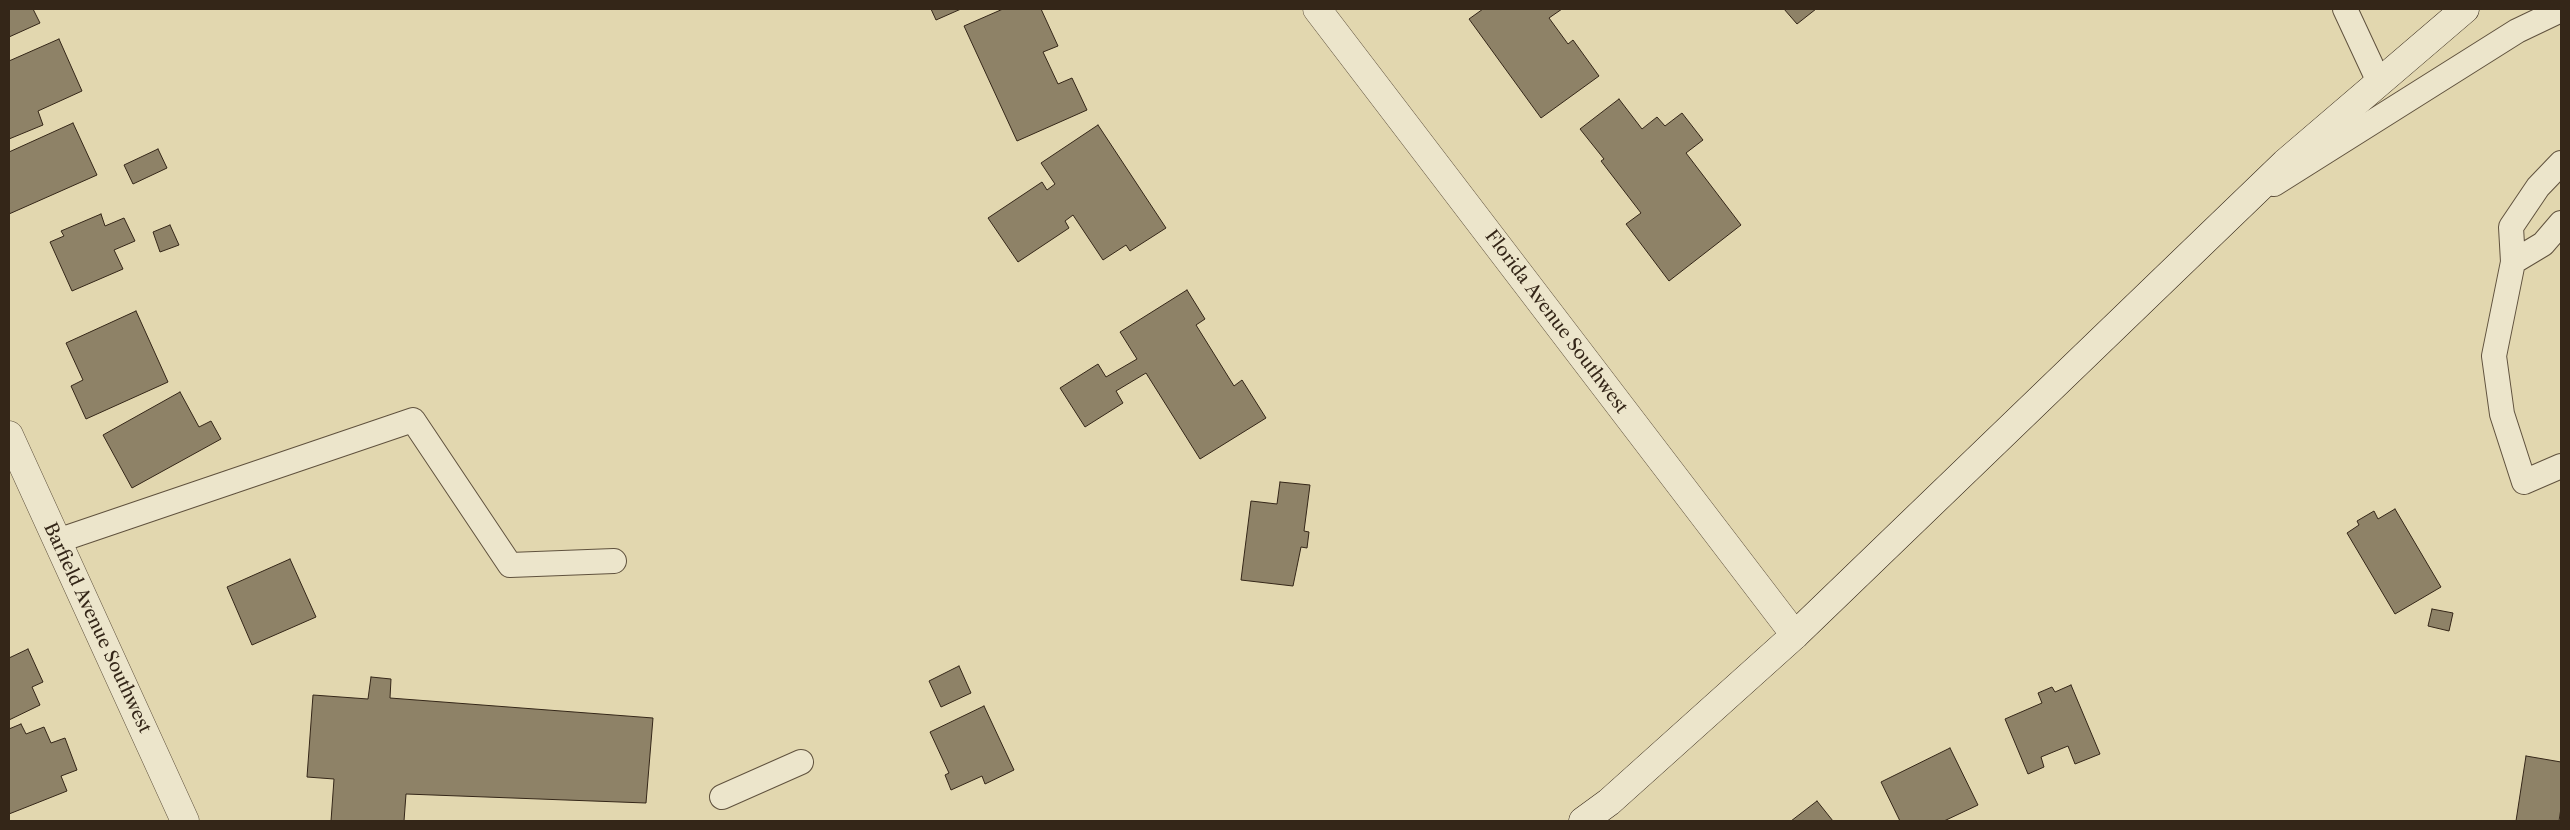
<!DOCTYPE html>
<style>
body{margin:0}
#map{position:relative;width:2570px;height:830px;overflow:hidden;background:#e2d7af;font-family:"Libre Caslon Text",serif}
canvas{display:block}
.frame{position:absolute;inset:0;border:10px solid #342618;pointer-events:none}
</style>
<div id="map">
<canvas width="2570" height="830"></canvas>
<div class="frame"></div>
</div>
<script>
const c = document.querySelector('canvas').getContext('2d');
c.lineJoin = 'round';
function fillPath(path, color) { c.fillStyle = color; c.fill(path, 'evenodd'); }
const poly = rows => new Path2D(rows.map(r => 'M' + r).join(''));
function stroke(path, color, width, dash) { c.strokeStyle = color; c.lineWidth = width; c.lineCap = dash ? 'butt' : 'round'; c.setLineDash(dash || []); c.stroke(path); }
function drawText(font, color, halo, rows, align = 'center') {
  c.font = font + ' "Libre Caslon Text",serif'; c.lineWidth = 4; c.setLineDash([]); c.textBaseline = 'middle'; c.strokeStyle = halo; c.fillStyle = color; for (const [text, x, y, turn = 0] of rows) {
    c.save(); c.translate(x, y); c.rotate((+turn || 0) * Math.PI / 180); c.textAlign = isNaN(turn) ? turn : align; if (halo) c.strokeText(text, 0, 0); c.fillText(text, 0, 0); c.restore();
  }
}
const building = poly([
 [9,9,33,9,40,23,9,37,9,9],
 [931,9,961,9,936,20,931,9],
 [1003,9,1041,9,1058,46,1043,52,1058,84,1072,78,1087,110,1017,141,964,26,1003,9],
 [1483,9,1562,9,1549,18,1568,44,1573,40,1599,76,1541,118,1469,19,1483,9],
 [1784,9,1816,9,1797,24,1784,9],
 [59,39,82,91,38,111,43,125,9,139,9,61,59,39],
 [1619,99,1642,129,1657,117,1665,126,1682,113,1703,140,1686,153,1741,225,1669,281,1626,224,1641,213,1601,161,1604,159,1580,129,1619,99],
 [73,123,97,175,9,214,9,152,73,123],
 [1098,125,1166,228,1130,251,1126,245,1103,260,1073,215,1065,221,1069,228,1018,262,988,218,1042,182,1047,190,1055,184,1041,163,1098,125],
 [158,149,167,168,133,184,124,165,158,149],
 [101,214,105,226,124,218,135,241,114,250,123,269,72,291,50,242,64,236,61,231,101,214],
 [170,225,179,245,160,252,153,232,170,225],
 [1187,290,1205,319,1196,325,1234,386,1242,380,1266,418,1200,459,1146,373,1116,391,1123,403,1085,427,1060,388,1098,364,1106,377,1137,359,1120,332,1187,290],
 [136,311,168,382,86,419,71,386,83,380,66,343,136,311],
 [180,392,199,427,211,421,221,439,132,488,103,435,180,392],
 [1280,482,1310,485,1304,531,1309,532,1307,548,1301,547,1293,586,1241,580,1251,501,1277,504,1280,482],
 [2395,509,2441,587,2395,614,2347,533,2359,525,2357,521,2374,511,2378,519,2395,509],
 [290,559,316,617,252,645,227,587,290,559],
 [2432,609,2453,613,2449,631,2428,626,2432,609],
 [28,649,43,682,32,687,40,705,9,720,9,658,28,649],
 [959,666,971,693,941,707,929,681,959,666],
 [371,677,391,679,390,698,653,718,646,803,406,794,404,821,331,821,334,779,307,777,313,695,368,699,371,677],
 [2071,685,2100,754,2075,764,2068,746,2041,757,2044,767,2028,774,2005,719,2042,703,2038,693,2052,687,2055,692,2071,685],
 [984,706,1014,770,985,784,982,776,951,790,945,775,949,773,930,732,984,706],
 [21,724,26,734,44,727,51,743,65,738,77,770,61,776,67,791,9,814,9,729,21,724],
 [1950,748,1978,805,1944,821,1900,821,1881,782,1950,748],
 [2526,756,2561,762,2561,808,2559,821,2516,821,2526,756],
 [1817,801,1833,821,1791,821,1817,801]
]);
const lane = poly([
 [2345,9,2379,82],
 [2561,163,2538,187,2511,227,2513,262,2494,356,2502,414,2524,482,2561,466],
 [2274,184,2517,31,2561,10],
 [2513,262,2543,244,2561,223],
 [57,541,413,420,510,565,614,561],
 [722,797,801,762]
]);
const street = poly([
 [1317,9,1795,635],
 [9,435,185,821]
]);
const secondary = poly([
 [1583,821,1609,802,1795,635,2285,163,2465,9]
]);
const streetNames = [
 ["Florida Avenue Southwest",1556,322,53],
 ["Barfield Avenue Southwest",97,628,65]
];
fillPath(building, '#8e8267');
stroke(building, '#342618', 1);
stroke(lane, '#60523e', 26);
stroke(street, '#60523e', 29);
stroke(secondary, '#342618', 29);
stroke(lane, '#ece5cb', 24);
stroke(street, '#ece5cb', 28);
stroke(secondary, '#ece5cb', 28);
drawText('18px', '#342618', '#ece5cb', streetNames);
</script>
